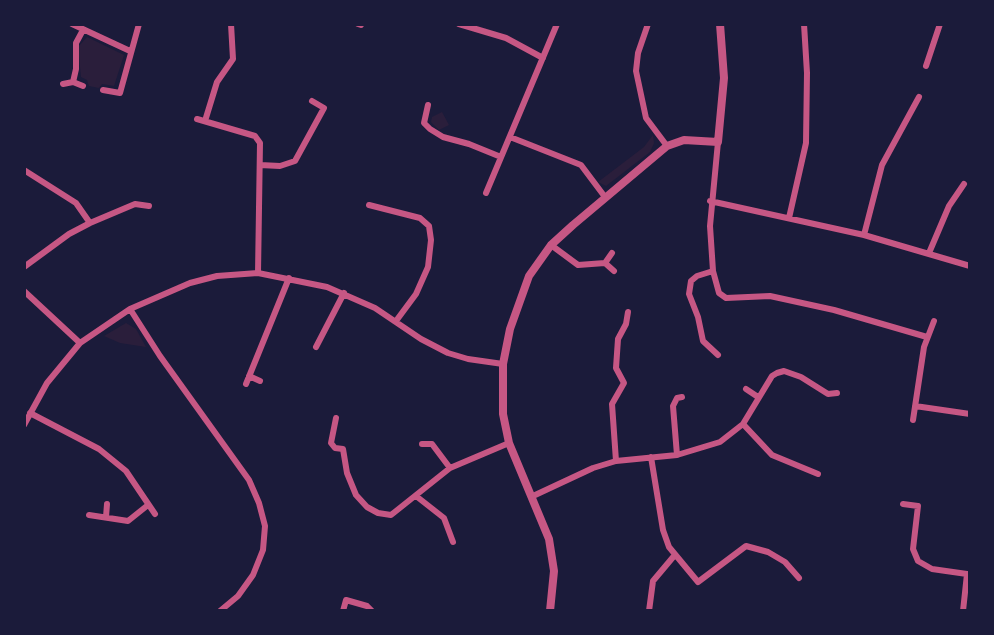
<!DOCTYPE html>
<style>
body{margin:0}
#map{position:relative;width:994px;height:635px;overflow:hidden;background:#1b1b3a;font-family:Roboto,sans-serif}
canvas{display:block}
.frame{position:absolute;inset:0;border:26px solid #1b1b3a;pointer-events:none}
</style>
<div id="map">
<canvas width="994" height="635"></canvas>
<div class="frame"></div>
</div>
<script>
const c = document.querySelector('canvas').getContext('2d');
c.lineJoin = 'round';
function fillPath(path, color) { c.fillStyle = color; c.fill(path, 'evenodd'); }
const poly = rows => new Path2D(rows.map(r => 'M' + r).join(''));
function stroke(path, color, width, dash) { c.strokeStyle = color; c.lineWidth = width; c.lineCap = dash ? 'butt' : 'round'; c.setLineDash(dash || []); c.stroke(path); }
const green = poly([
 [87,37,124,55,114,86,102,84,99,88,89,86,87,80,81,77,78,47],
 [442,112,449,125,439,130,431,122,432,117],
 [653,135,654,143,650,152,606,186,598,182,644,147],
 [126,323,136,329,146,347,120,343,104,336]
]);
const minor = poly([
 [72,24,130,51],
 [358,24,361,25],
 [459,24,506,38,543,58],
 [648,24,638,53,636,71,646,118,667,146],
 [926,66,940,24],
 [73,82,76,69,76,43,83,30],
 [63,84,73,82,83,86],
 [103,90,120,93,139,24],
 [428,105,424,123,430,129,443,137,469,144,501,157],
 [197,119,255,136,260,143,258,273],
 [205,121,217,82,233,59,231,24],
 [510,137,581,165,605,197],
 [718,142,710,226,713,271,719,293,726,298,770,296,834,310,927,337],
 [260,165,280,166,295,161,324,108,312,101],
 [24,170,76,203,90,223],
 [486,193,557,24],
 [710,201,864,235,970,266],
 [369,205,420,218,429,226,431,240,428,267,416,294,396,321],
 [789,218,806,143,807,73,804,24],
 [864,235,882,165,919,97],
 [551,245,578,265,605,263],
 [612,253,605,263,614,271],
 [929,253,949,206,964,184],
 [24,267,69,234,90,223,135,204,149,206],
 [713,271,697,276,691,281,689,294,698,317,703,341,718,355],
 [24,291,80,343],
 [130,309,160,356,249,480,259,503,265,526,263,550,253,575,238,596,220,611],
 [316,347,344,293],
 [249,376,260,381],
 [246,384,289,278],
 [746,389,758,397],
 [915,406,970,414],
 [30,413,99,449,126,471,155,514],
 [336,418,331,443,335,448,343,449,347,473,356,495,367,507,378,513,391,515,450,468,509,443],
 [913,420,924,347,934,321],
 [743,424,772,455,818,474],
 [24,425,47,383,80,343,130,309,190,283,217,276,258,273,327,287,375,308,421,339,448,353,468,359,503,364],
 [422,444,432,444,450,468],
 [677,455,673,406,677,398,682,397],
 [651,457,663,530,669,547,698,582,746,546,768,552,785,562,799,578],
 [616,461,612,404,624,383,616,368,618,339,626,324,628,312],
 [416,496,444,518,453,542],
 [533,496,593,468,616,461,677,455,720,442,743,424,772,376,777,373,784,371,801,377,828,394,837,393],
 [903,504,918,506,913,549,918,561,932,569,967,574,963,611],
 [89,515,128,521,148,505],
 [106,517,107,504],
 [343,611,346,600,367,606,372,611],
 [649,611,653,581,674,556]
]);
const tertiary = poly([
 [550,611,554,571,549,539,509,443,503,414,503,364,510,329,529,276,551,245,573,225,667,146,684,140,718,142,724,78,720,24]
]);
fillPath(green, '#2a1e3b');
stroke(minor, '#c65784', 6);
stroke(tertiary, '#c65784', 8);
</script>
